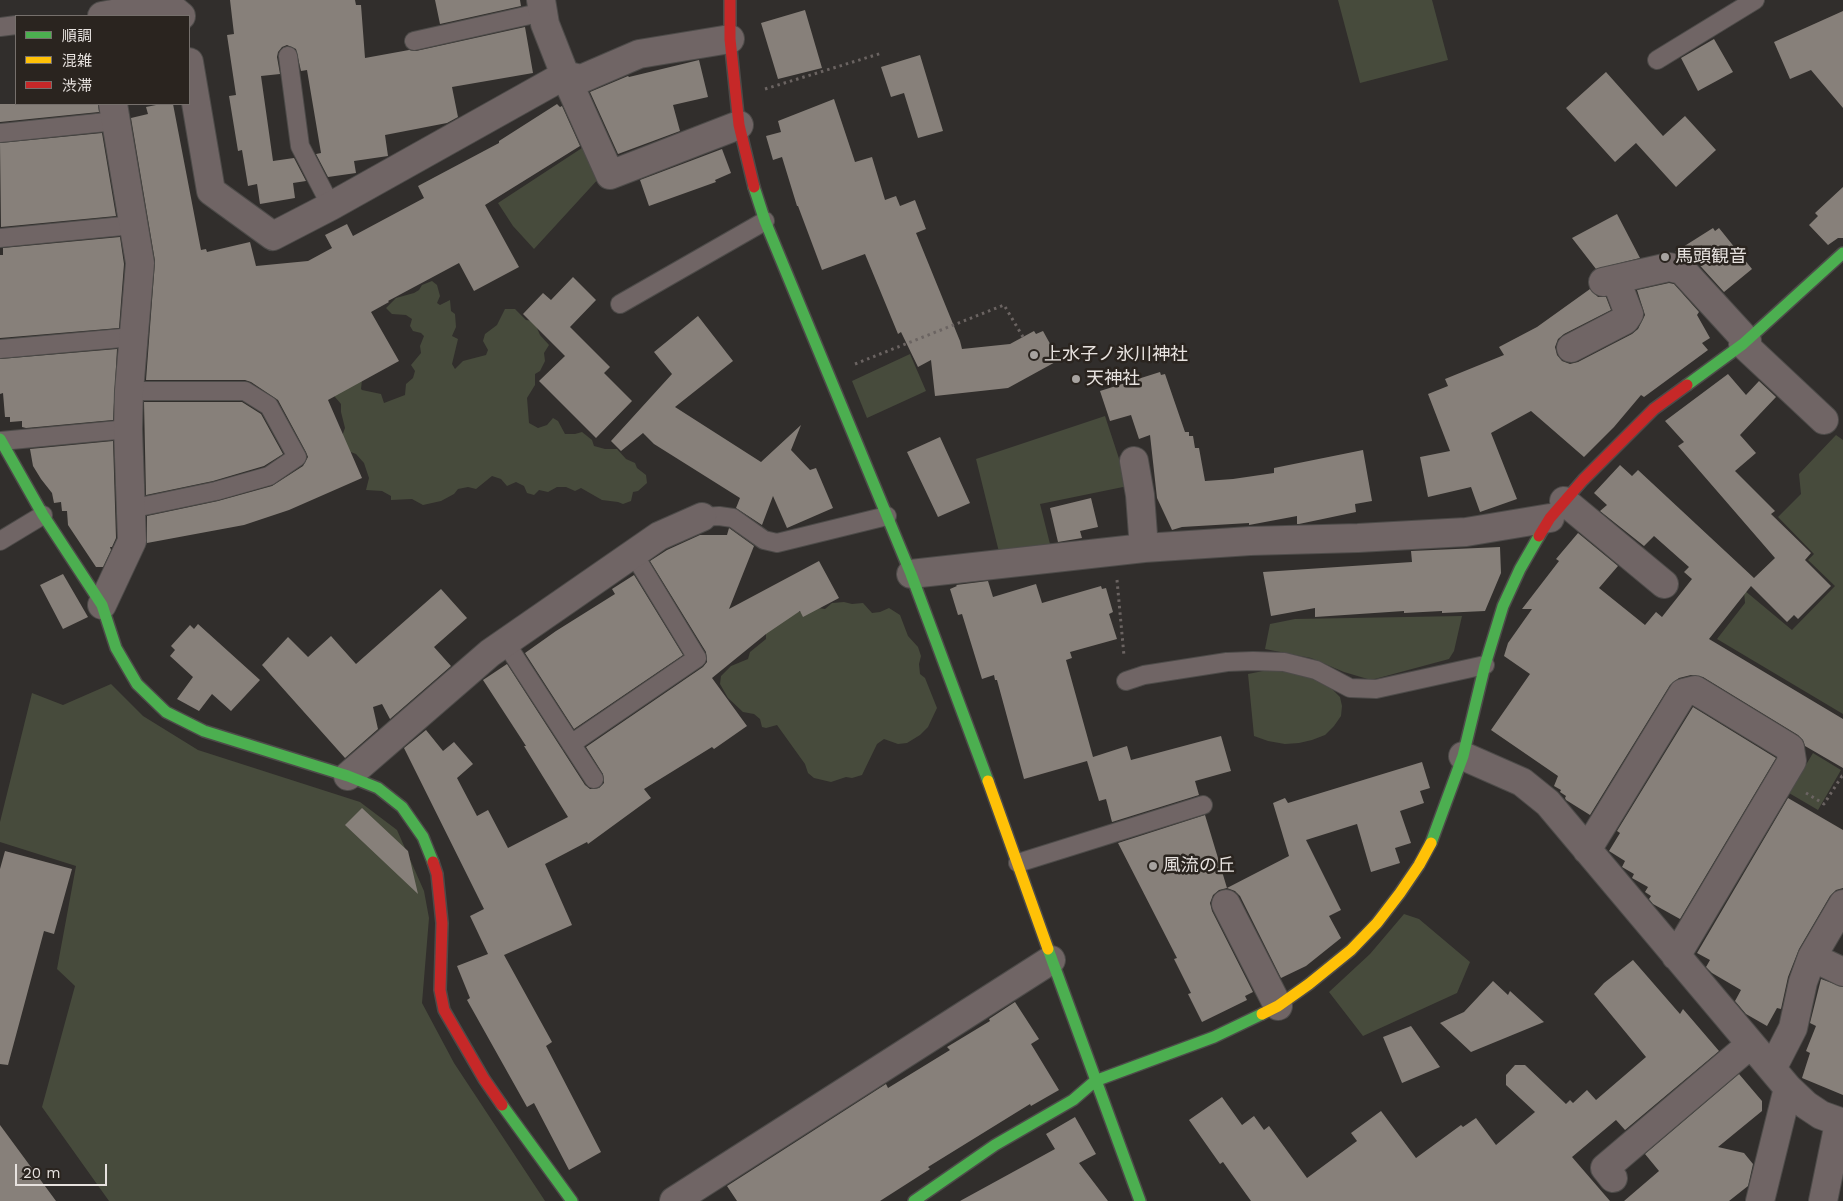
<!DOCTYPE html>
<meta charset="utf-8">
<style>
body{margin:0}
#map{position:relative;width:1843px;height:1201px;overflow:hidden;background:#312e2c;font-family:"Work Sans","Noto Sans JP",sans-serif}
canvas{display:block}
.legend{position:absolute;left:15px;top:15px;width:175px;height:90px;box-sizing:border-box;background:#2a241f;border:1px solid #76706c;margin:0;padding:6px 9px;list-style:none;font-size:15px;color:#e7e2df}
.legend li{display:flex;align-items:center;gap:10px;height:25px}
.legend b{width:25px;border:1px solid #76706c}
.scale{position:absolute;left:15px;top:1164px;width:92px;height:22px;box-sizing:border-box;border:2px solid #e7e2df;border-top:0;padding-left:6px;font-size:15px;line-height:18px;white-space:nowrap;color:#e7e2df;-webkit-text-stroke:4px #2a241f;paint-order:stroke}
</style>
<div id="map">
<canvas width="1843" height="1201"></canvas>
<ul class="legend">
<li><b style="height:6px;background:#4caf50"></b>順調</li>
<li><b style="height:6px;background:#ffc107"></b>混雑</li>
<li><b style="height:6px;background:#c62828"></b>渋滞</li>
</ul>
<div class="scale">20 m</div>
</div>
<script>
const c = document.querySelector('canvas').getContext('2d');
c.lineJoin = 'round';
function fillPath(path, color) { c.fillStyle = color; c.fill(path, 'evenodd'); }
const poly = rows => new Path2D(rows.map(r => 'M' + r).join(''));
function stroke(path, color, width, dash) { c.strokeStyle = color; c.lineWidth = width; c.lineCap = dash ? 'butt' : 'round'; c.setLineDash(dash || []); c.stroke(path); }
function drawText(font, color, halo, rows, align = 'center') {
  c.font = font + ' "Work Sans","Noto Sans JP",sans-serif'; c.lineWidth = 5; c.setLineDash([]); c.textBaseline = 'middle'; c.strokeStyle = halo; c.fillStyle = color; for (const [text, x, y, turn = 0] of rows) {
    c.save(); c.translate(x, y); c.rotate((+turn || 0) * Math.PI / 180); c.textAlign = isNaN(turn) ? turn : align; if (halo) c.strokeText(text, 0, 0); c.fillText(text, 0, 0); c.restore();
  }
}
const green = poly([
 [1338,0,1432,0,1448,60,1360,83],
 [585,146,601,176,534,249,513,226,498,203],
 [432,281,437,285,440,296,437,303,440,305,450,300,451,311,455,314,456,327,452,336,458,339,452,364,455,369,463,361,486,355,488,350,483,341,485,334,497,325,505,309,515,309,526,320,534,321,540,335,549,345,544,353,545,361,540,371,535,374,535,385,527,398,529,423,538,428,547,425,553,418,558,421,565,434,575,434,582,432,592,440,594,446,605,449,617,449,626,459,635,463,637,468,646,475,647,483,638,491,633,492,631,501,623,504,618,502,602,500,581,488,575,491,566,487,557,487,548,492,539,490,534,495,527,493,524,486,516,482,507,486,501,479,492,476,476,489,468,487,458,489,454,494,441,501,423,505,412,499,391,500,391,496,382,491,366,490,369,478,364,463,356,454,348,451,341,439,345,428,341,412,341,404,335,397,331,381,362,380,361,389,362,390,381,394,384,403,405,395,406,384,413,378,415,371,411,365,421,353,420,346,424,336,421,333,413,331,410,326,412,319,406,315,392,314,386,308,396,298,414,293,419,290,422,285],
 [910,354,926,391,867,418,852,381],
 [1105,416,1128,486,1040,504,1051,548,999,552,976,459],
 [1836,435,1843,440,1843,714,1717,639,1745,603,1744,590,1792,630,1835,586,1808,560,1814,554,1778,517,1801,494,1799,474],
 [844,602,852,604,863,603,872,613,880,612,889,608,900,615,908,636,918,647,921,656,919,664,920,674,925,678,937,708,928,727,920,735,907,743,898,744,884,739,877,744,862,775,852,778,846,777,831,782,814,778,808,773,805,764,777,725,766,728,762,727,760,719,754,714,743,712,728,698,720,684,721,676,731,666,748,659,750,652,766,639,766,630,798,612,804,612,811,607,825,609,832,603],
 [1462,616,1454,651,1449,659,1371,680,1344,672,1311,658,1265,649,1270,624,1295,619],
 [1263,671,1285,671,1321,680,1331,688,1340,697,1342,706,1341,716,1334,726,1325,735,1312,740,1299,743,1285,744,1268,741,1254,736,1248,674],
 [111,684,143,716,198,750,360,802,397,830,424,891,429,918,422,1003,454,1063,545,1201,109,1201,42,1107,75,986,57,969,76,866,0,842,0,822,32,693,63,705],
 [1813,753,1841,770,1818,810,1789,793],
 [1404,914,1419,919,1470,962,1457,993,1363,1036,1329,992,1370,954]
]);
const building = poly([
 [230,0,355,0,356,5,361,5,365,58,409,50,416,51,525,27,533,73,452,87,458,117,447,123,385,135,388,156,354,161,356,173,328,177,316,154,321,153,307,70,301,71,296,49,287,45,282,47,278,52,277,57,280,74,261,76,273,161,294,158,306,181,293,183,295,198,260,204,257,184,248,186,242,150,238,151,229,96,236,95,227,35,234,34],
 [435,0,520,0,521,6,440,24],
 [805,10,822,68,778,79,761,23],
 [1843,11,1843,108,1811,70,1790,79,1774,42],
 [1714,39,1733,72,1698,91,1681,58],
 [920,55,943,131,918,138,904,93,891,97,881,67],
 [699,60,708,97,673,105,680,131,618,154,590,92,628,76,629,77],
 [1606,72,1663,136,1685,116,1716,150,1676,187,1636,143,1615,162,1566,108],
 [834,99,855,162,872,157,885,200,896,196,900,206,915,200,926,229,916,233,960,341,962,349,1010,344,1034,331,1036,334,1043,331,1059,360,1008,388,935,396,931,360,918,367,901,332,898,334,865,254,822,270,798,206,797,206,782,157,773,160,766,136,781,132,778,121],
 [0,104,98,104,99,112,0,122],
 [161,104,173,104,201,250,206,249,207,252,250,242,256,266,308,261,332,248,325,235,347,224,353,236,424,198,418,186,499,143,499,141,557,104,560,107,562,106,580,146,485,205,519,267,474,291,459,263,388,301,389,302,371,312,399,361,328,400,362,478,289,510,244,525,147,543,147,516,218,501,272,486,303,466,308,457,306,452,278,400,251,382,245,380,146,380,155,261,131,118,148,114,146,107],
 [102,133,116,216,1,227,0,143],
 [722,149,731,173,715,180,716,182,649,206,640,180],
 [1843,187,1843,238,1838,238,1828,245,1809,225,1818,216,1815,213],
 [1617,214,1640,258,1596,269,1572,238],
 [1713,228,1715,231,1719,228,1752,269,1724,292,1694,259,1686,255,1675,252],
 [120,237,124,264,119,328,0,338,0,255,3,255,3,248],
 [573,277,596,300,570,327,610,367,604,373,632,401,596,438,539,381,565,356,523,314,543,293,551,300],
 [1669,283,1674,284,1699,312,1697,315,1710,338,1702,343,1708,350,1644,397,1641,395,1614,427,1584,457,1531,411,1491,433,1517,499,1480,512,1471,487,1428,497,1420,457,1450,451,1428,394,1448,386,1445,379,1504,355,1499,347,1537,327,1590,289,1598,297,1606,297,1611,310,1564,334,1558,339,1555,347,1557,355,1562,361,1570,364,1578,362,1632,334,1638,329,1645,315,1637,290],
 [698,316,733,361,675,407,761,462,801,425,791,450,810,470,816,468,833,508,787,528,773,496,762,525,736,508,740,498,654,444,643,433,621,451,611,441,672,374,654,352],
 [117,349,113,420,26,428,22,427,22,421,10,422,10,417,5,417,3,393,0,394,0,359],
 [1160,372,1161,375,1165,374,1185,432,1189,432,1189,436,1193,436,1195,448,1199,448,1205,481,1233,479,1274,473,1274,468,1363,450,1372,501,1355,504,1356,512,1299,524,1297,524,1297,516,1249,525,1249,523,1182,527,1172,530,1157,498,1150,435,1139,439,1131,415,1110,421,1100,391],
 [1728,374,1746,395,1759,381,1776,397,1740,435,1756,453,1735,471,1775,511,1771,514,1811,553,1805,560,1831,586,1798,619,1794,615,1787,622,1751,586,1709,639,1843,719,1843,768,1805,746,1803,740,1798,735,1703,677,1691,675,1679,678,1670,685,1590,815,1566,800,1565,798,1566,796,1560,792,1561,790,1554,786,1558,776,1491,730,1530,674,1504,656,1508,643,1532,609,1522,609,1559,561,1556,559,1578,533,1618,566,1599,588,1645,625,1656,612,1662,617,1692,579,1684,572,1689,567,1654,536,1644,546,1600,511,1607,505,1594,493,1620,465,1632,476,1638,470,1754,578,1775,558,1678,446,1684,442,1665,421],
 [144,402,242,402,261,414,283,454,264,466,213,481,146,495],
 [940,437,970,503,938,517,907,452],
 [113,441,116,538,112,547,110,547,111,550,103,567,96,567,68,525,67,511,62,511,61,502,54,503,52,493,41,479,33,466,30,449],
 [1091,498,1098,527,1080,531,1082,538,1058,542,1050,508],
 [729,528,754,546,729,609,819,561,839,598,803,617,800,611,766,634,712,678,747,726,714,749,712,747,644,789,651,798,588,844,587,842,545,864,572,925,504,955,552,1042,546,1046,601,1152,569,1170,534,1103,527,1107,467,1000,470,998,457,966,488,954,470,916,484,909,404,748,426,730,443,751,454,742,473,764,457,778,477,816,488,810,508,848,568,817,524,746,526,746,483,680,507,664,585,785,590,789,599,788,604,783,603,774,586,747,703,667,707,662,706,652,650,561,667,550,700,535,727,535],
 [1500,547,1501,573,1485,611,1442,613,1442,611,1404,613,1404,611,1315,617,1315,608,1271,616,1263,572,1412,562,1411,551],
 [63,574,88,617,63,629,40,585],
 [634,575,683,655,574,729,525,653,556,631,615,594,612,589],
 [988,581,993,597,1036,584,1042,603,1101,586,1102,589,1106,588,1113,612,1109,614,1117,639,1070,652,1072,658,1066,660,1093,757,1127,746,1131,760,1221,736,1231,771,1195,781,1199,795,1112,822,1106,799,1099,801,1087,761,1024,779,997,680,995,680,994,675,982,679,962,614,958,615,950,589,957,586,956,585],
 [441,589,467,618,434,647,451,666,390,719,382,704,373,707,378,729,345,758,262,665,288,637,308,657,331,636,356,664],
 [198,624,260,680,231,711,212,694,199,711,177,699,193,677,170,656,175,650,171,646,190,625,194,629],
 [1693,707,1776,758,1680,919,1653,904,1649,899,1651,896,1645,892,1648,887,1632,878,1634,874,1622,867,1625,861,1609,851,1620,833,1617,831],
 [1422,762,1430,788,1420,791,1424,803,1400,811,1411,843,1395,848,1400,863,1371,872,1357,824,1306,840,1341,910,1329,916,1341,938,1306,966,1281,978,1240,896,1235,891,1227,888,1219,890,1213,895,1210,903,1212,911,1253,992,1245,996,1247,1000,1202,1022,1188,994,1191,993,1174,959,1177,958,1118,843,1205,815,1227,888,1289,856,1273,803,1285,798,1288,803],
 [1788,798,1843,830,1843,888,1836,890,1830,896,1799,949,1788,977,1781,1009,1777,1008,1767,1026,1746,1014,1735,1001,1741,990,1712,973,1706,967,1710,960,1697,953],
 [362,808,408,851,418,894,345,825],
 [5,851,72,869,54,934,44,931,8,1065,0,1064,0,869],
 [1633,960,1680,1014,1683,1009,1719,1051,1625,1130,1616,1120,1572,1157,1610,1201,1251,1201,1223,1162,1220,1164,1189,1120,1222,1097,1242,1125,1254,1116,1264,1130,1269,1126,1307,1178,1357,1141,1351,1133,1381,1111,1416,1158,1461,1125,1463,1127,1476,1118,1496,1145,1535,1112,1506,1085,1506,1075,1515,1065,1525,1065,1566,1104,1570,1100,1573,1103,1587,1090,1596,1100,1646,1057,1594,994,1604,983],
 [1821,979,1843,987,1843,1095,1802,1078,1810,1053,1806,1051,1816,1026,1810,1023],
 [1493,981,1508,995,1510,991,1544,1022,1471,1052,1440,1023,1464,1012],
 [1015,1002,1039,1039,1031,1044,1059,1090,1031,1106,1030,1104,928,1167,930,1169,880,1201,737,1201,727,1186,886,1084,888,1088,950,1050,947,1047,990,1021,989,1019],
 [1411,1026,1440,1067,1402,1083,1383,1037],
 [1739,1074,1762,1101,1762,1111,1718,1147,1744,1153,1753,1164,1748,1186,1729,1201,1624,1201,1659,1171,1645,1154],
 [1075,1117,1096,1154,1079,1163,1108,1201,960,1201,1055,1149,1046,1134],
 [0,1125,56,1201,0,1201]
]);
const path = poly([
 [765,89,882,53],
 [855,364,1004,305,1023,337],
 [1117,580,1124,656],
 [1806,793,1824,804,1842,776,1843,776]
]);
const lane = poly([
 [0,27,16,25],
 [414,41,543,12],
 [288,56,300,146,331,206],
 [1657,60,1755,0],
 [0,133,116,121],
 [0,238,133,225],
 [620,304,765,221],
 [0,349,133,337],
 [129,391,245,391,269,406,297,457,269,476,216,491,130,509],
 [1,441,128,429],
 [702,517,719,516,733,518,764,540,777,543,887,516],
 [0,541,43,515],
 [505,642,594,779],
 [1126,681,1144,675,1227,662,1253,661,1284,662,1316,670,1350,688,1376,689,1485,665],
 [571,744,697,658,633,553],
 [1018,863,1203,805]
]);
const street = poly([
 [541,0,545,24,565,75,610,175,739,125],
 [102,16,167,4,181,16],
 [189,62,211,191,273,236,331,206,565,75,581,79,639,54,730,39],
 [1603,282,1669,267,1682,270,1747,341],
 [1743,344,1824,420],
 [1571,348,1625,320,1629,314,1616,280],
 [1134,461,1140,495,1144,548],
 [1564,501,1664,584],
 [911,574,1144,548,1250,541,1358,538,1466,532,1550,518],
 [102,605,132,541,128,429,129,391,140,263,113,104],
 [1463,756,1522,782,1548,803,1788,1088,1806,1105,1821,1115,1843,1123],
 [348,776,490,653,659,536,702,517],
 [1587,850,1683,693,1695,690,1790,748,1792,761,1676,956],
 [1226,904,1278,1006],
 [1812,957,1843,972],
 [1772,1069,1793,1028,1803,982,1812,957,1843,904],
 [1613,1178,1605,1168,1751,1044],
 [674,1201,1051,960],
 [1760,1201,1788,1088],
 [1823,1201,1839,1123]
]);
const fast = poly([
 [754,187,765,221,911,574,988,781],
 [1687,385,1743,344,1843,253],
 [0,439,43,515,102,605,116,648,137,684,166,712,204,731,348,776,378,788,402,807,423,837,433,862],
 [1431,843,1463,756,1485,665,1503,606,1520,569,1539,536],
 [1048,949,1140,1201],
 [502,1105,572,1201],
 [914,1201,995,1145,1073,1100,1095,1081,1214,1037,1262,1014]
]);
const slow = poly([
 [988,781,1048,949],
 [1262,1014,1278,1006,1309,984,1351,950,1377,923,1400,893,1419,865,1431,843]
]);
const jam = poly([
 [730,0,730,39,739,125,754,187],
 [1539,536,1550,518,1583,480,1654,409,1687,385],
 [433,862,437,874,442,923,440,990,444,1010,484,1079,502,1105]
]);
const markers = [
 [1665,257,5,"#a7a3a0"],
 [1034,355,5,"#a7a3a0"],
 [1076,379,5,"#a7a3a0"],
 [1153,866,5,"#a7a3a0"]
];
const poiNames = [
 ["馬頭観音",1675,257],
 ["上水子ノ氷川神社",1044,355],
 ["天神社",1086,379],
 ["風流の丘",1163,866]
];
fillPath(green, '#474b3c');
fillPath(building, '#87807a');
stroke(lane, '#4d4b49', 20);
stroke(street, '#4d4b49', 30);
stroke(fast, '#4d4b49', 14);
stroke(slow, '#4d4b49', 14);
stroke(jam, '#4d4b49', 14);
stroke(path, '#6b6462', 3, [2.5, 4]);
stroke(lane, '#706565', 18);
stroke(street, '#706565', 28);
stroke(fast, '#4caf50', 11);
stroke(slow, '#ffc107', 11);
stroke(jam, '#c62828', 11);
for (const [x, y, r, color] of markers) { const dot = new Path2D(); dot.arc(x, y, r, 0, 2 * Math.PI); c.fillStyle = color; c.fill(dot); stroke(dot, '#2a241f', 2); }
drawText('18px', '#e7e2df', '#2a241f', poiNames, 'left');
</script>
